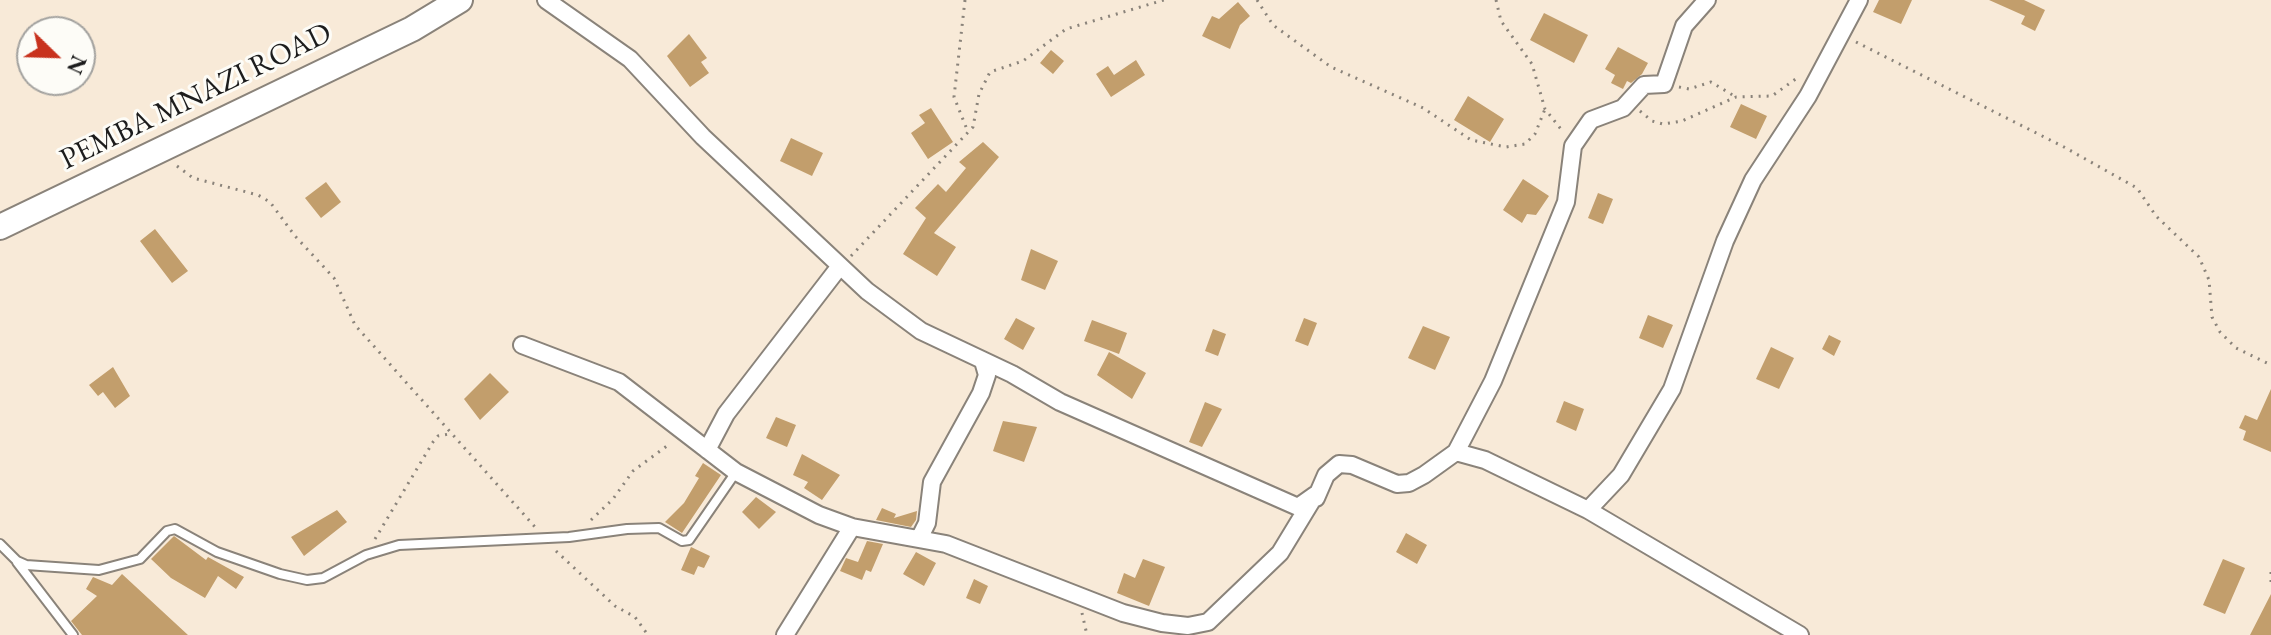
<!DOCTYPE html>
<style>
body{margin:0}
#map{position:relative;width:2271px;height:635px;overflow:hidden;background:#f8ead8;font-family:"EB Garamond",serif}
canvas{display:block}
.north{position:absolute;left:16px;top:16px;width:80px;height:80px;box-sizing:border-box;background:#fdfcf7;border:2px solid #a3a29f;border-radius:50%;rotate:113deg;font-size:22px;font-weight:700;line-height:32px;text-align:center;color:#1c1c1c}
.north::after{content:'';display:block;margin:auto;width:28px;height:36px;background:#c8321e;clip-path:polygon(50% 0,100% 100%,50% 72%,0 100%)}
</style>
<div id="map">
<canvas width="2271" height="635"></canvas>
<div class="north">N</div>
</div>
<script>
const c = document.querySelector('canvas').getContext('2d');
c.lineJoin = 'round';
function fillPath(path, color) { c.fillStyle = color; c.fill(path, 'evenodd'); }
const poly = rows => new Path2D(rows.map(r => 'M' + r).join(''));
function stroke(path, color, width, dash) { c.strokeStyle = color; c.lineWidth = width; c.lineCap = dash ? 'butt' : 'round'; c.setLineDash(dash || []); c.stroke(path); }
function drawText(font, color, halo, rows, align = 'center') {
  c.font = font + ' "EB Garamond",serif'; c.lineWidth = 6; c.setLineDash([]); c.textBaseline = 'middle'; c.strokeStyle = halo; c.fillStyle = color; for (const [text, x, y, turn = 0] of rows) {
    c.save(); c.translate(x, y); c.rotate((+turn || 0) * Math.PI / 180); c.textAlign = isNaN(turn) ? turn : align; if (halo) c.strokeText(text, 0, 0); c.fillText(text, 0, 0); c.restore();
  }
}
const building = poly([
 [1879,0,1912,0,1901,24,1873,12],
 [1989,0,2024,0,2045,10,2035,31,2021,24,2025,16],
 [1238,2,1250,16,1240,25,1230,49,1202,36,1212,16,1219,19],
 [1544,13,1588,35,1574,63,1530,40],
 [689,34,707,58,701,62,709,73,690,87,667,56],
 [1618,47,1648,63,1642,74,1631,83,1627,81,1623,89,1611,83,1615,75,1605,69],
 [1051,50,1064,61,1053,74,1040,63],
 [1136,60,1145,75,1111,97,1096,74,1108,66,1114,75],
 [1468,96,1504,119,1490,142,1454,120],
 [1741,104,1767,116,1756,139,1730,127],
 [931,108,953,142,928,159,911,133,925,123,919,115],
 [791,138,823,153,812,176,780,161],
 [983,142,999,157,934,233,956,247,937,276,903,254,926,218,915,208,938,184,946,192,966,168,959,162],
 [1523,179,1549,196,1536,215,1527,214,1522,223,1503,210],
 [326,182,341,202,321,218,305,198],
 [1598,193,1613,199,1603,224,1588,218],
 [155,229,188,271,172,283,140,241],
 [1031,249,1058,261,1045,290,1021,280],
 [1648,315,1673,325,1663,348,1639,338],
 [1016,318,1035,328,1023,350,1004,339],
 [1304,318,1317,323,1308,346,1295,341],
 [1092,320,1127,333,1119,354,1084,341],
 [1423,326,1450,337,1435,370,1408,358],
 [1213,329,1226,334,1218,356,1205,351],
 [1829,335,1841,341,1834,356,1822,349],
 [1771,347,1794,358,1779,389,1756,379],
 [1109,352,1146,373,1132,399,1097,375],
 [113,367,130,396,115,408,103,392,98,396,89,385],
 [490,373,509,392,480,420,464,399],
 [2271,389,2271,452,2243,440,2246,431,2239,428,2245,415,2257,420],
 [1564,401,1584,409,1576,431,1556,422],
 [1205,402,1222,409,1202,447,1189,442],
 [776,417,796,425,787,447,766,438],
 [1003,421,1037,427,1024,462,993,451],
 [802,454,840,475,822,500,804,488,808,482,793,475],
 [703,463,721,475,682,533,665,522,684,503,699,478,695,476],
 [756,497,776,512,759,529,742,512],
 [882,508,896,514,894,518,917,511,916,520,911,527,876,520],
 [337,510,347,522,304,556,291,537],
 [1406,533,1427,545,1417,564,1396,552],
 [174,536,206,560,208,557,244,577,236,589,218,576,205,598,171,578,151,559],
 [867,541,883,544,871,572,866,570,862,580,840,571,846,558,858,562],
 [691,547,710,556,704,568,698,566,694,575,681,570],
 [916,552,936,563,924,586,903,574],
 [1143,559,1165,567,1149,606,1117,593,1124,573,1135,578],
 [2223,559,2245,568,2225,614,2203,605],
 [122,574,188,635,82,635,71,621,97,596,86,589,93,577,112,585],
 [974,579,988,586,980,604,966,598],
 [2271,594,2271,635,2250,635]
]);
const path = poly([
 [965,0,954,97,968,132],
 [1257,0,1273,25,1331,67,1423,108,1471,140,1506,147,1525,144,1535,134,1545,109],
 [1496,0,1501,21,1532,64,1545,109,1564,133],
 [1856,42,2064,147,2137,188,2156,216,2199,257,2209,280,2212,317,2220,332,2236,348,2271,365],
 [1679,87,1689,89,1711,82,1736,97],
 [1640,111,1652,121,1663,124,1682,121,1736,97,1772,96,1797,78],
 [177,166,193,178,258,195,270,202,295,236,334,278,355,325,535,527],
 [851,256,973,127,979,94,990,72,1023,61,1066,29,1164,0],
 [591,520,613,499,633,471,671,443],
 [375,539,433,442,438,436,449,434],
 [556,551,615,606,635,617,648,635],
 [2271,572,2271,584],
 [1082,613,1087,635]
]);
const lane = poly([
 [0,544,17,561,26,565,99,570,140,559,167,531,175,529,217,552,280,574,307,580,323,578,366,555,399,545,569,537,627,529,659,528,682,541,689,540,736,472],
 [17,562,73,635]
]);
const street = poly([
 [546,0,630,59,703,137,867,291,921,331,1012,374,1060,402,1298,507,1315,495,1316,498,1326,475,1339,464,1352,465,1397,484,1409,483,1424,475,1456,452,1485,460,1588,510,1800,635],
 [522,345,619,382,736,472,819,515,852,527,946,544,1123,613,1162,623,1188,626,1208,622,1280,553,1314,497],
 [707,450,726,414,840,266],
 [1456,452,1493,381,1566,202,1573,146,1591,120,1623,108,1644,85,1664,84,1684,26,1707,0],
 [1588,510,1621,475,1672,389,1725,241,1753,180,1808,96,1859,0],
 [920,537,927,523,932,482,981,393,987,375,983,361],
 [785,635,852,527]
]);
const secondary = poly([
 [0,227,412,29,460,0]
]);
const streetNames = [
 ["PEMBA MNAZI ROAD",196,97,-26]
];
fillPath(building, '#c29e6c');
stroke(lane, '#8a837a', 12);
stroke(street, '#8a837a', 20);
stroke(secondary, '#8a837a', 28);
stroke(path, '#8a837a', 3, [2, 6]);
stroke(lane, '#fff', 8);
stroke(street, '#fff', 16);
stroke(secondary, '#fff', 24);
drawText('30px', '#1c1c1c', '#fdfcf7', streetNames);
</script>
